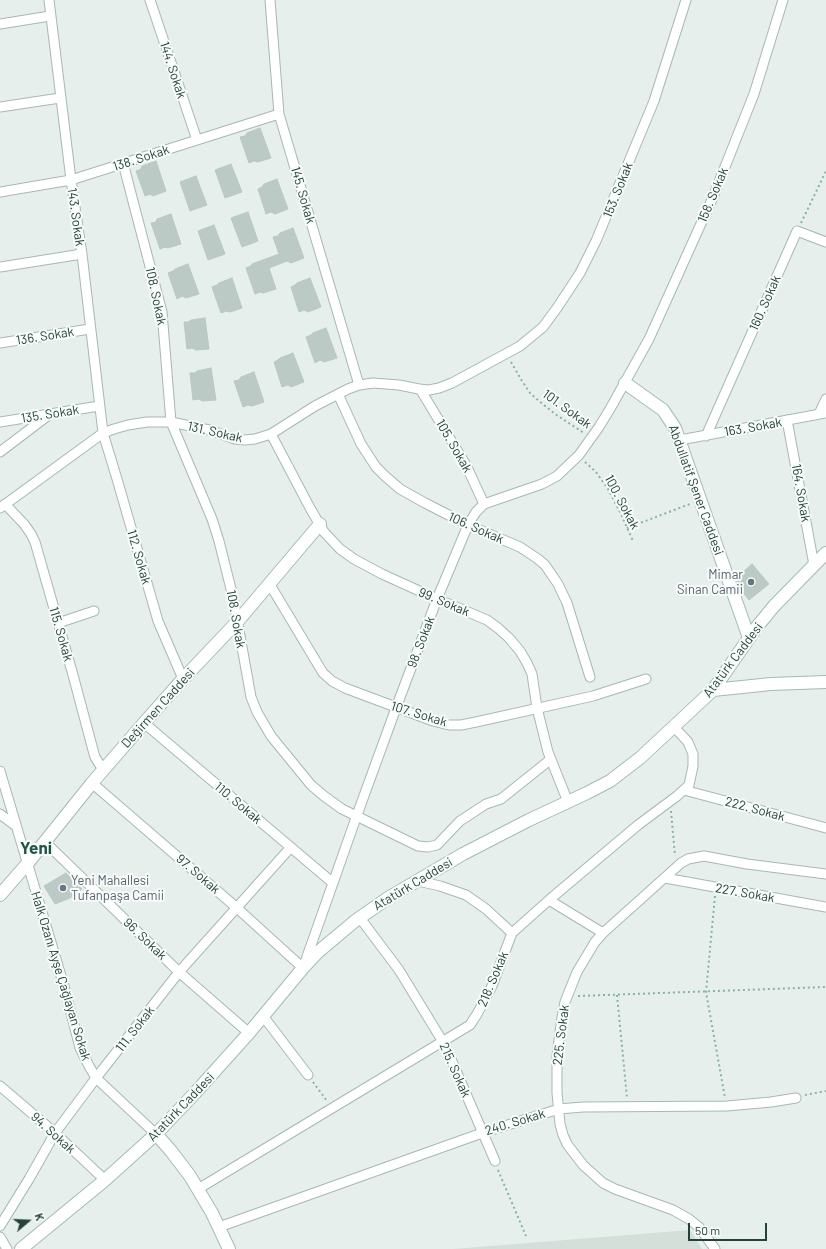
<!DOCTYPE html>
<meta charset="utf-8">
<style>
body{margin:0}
#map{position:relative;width:826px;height:1249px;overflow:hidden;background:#e6efeb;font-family:Barlow,sans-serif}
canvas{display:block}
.north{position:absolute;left:8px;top:1201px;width:40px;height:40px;-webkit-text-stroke:3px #f7fbf9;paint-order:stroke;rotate:71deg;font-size:11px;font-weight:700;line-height:16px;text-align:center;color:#24423a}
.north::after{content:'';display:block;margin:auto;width:14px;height:18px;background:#24423a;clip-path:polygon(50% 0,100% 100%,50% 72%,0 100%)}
.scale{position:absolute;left:688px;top:1223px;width:79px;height:18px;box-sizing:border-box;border:2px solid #24423a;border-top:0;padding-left:5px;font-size:12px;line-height:14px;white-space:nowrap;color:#24423a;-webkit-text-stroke:3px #f7fbf9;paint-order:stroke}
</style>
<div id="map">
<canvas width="826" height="1249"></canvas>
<div class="north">K</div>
<div class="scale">50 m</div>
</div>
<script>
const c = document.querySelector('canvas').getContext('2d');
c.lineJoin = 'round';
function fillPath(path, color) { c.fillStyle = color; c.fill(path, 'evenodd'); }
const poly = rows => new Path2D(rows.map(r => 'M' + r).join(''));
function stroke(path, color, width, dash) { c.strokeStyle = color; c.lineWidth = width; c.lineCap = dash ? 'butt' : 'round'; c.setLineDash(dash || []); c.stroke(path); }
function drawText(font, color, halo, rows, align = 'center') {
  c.font = font + ' Barlow,sans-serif'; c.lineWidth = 4; c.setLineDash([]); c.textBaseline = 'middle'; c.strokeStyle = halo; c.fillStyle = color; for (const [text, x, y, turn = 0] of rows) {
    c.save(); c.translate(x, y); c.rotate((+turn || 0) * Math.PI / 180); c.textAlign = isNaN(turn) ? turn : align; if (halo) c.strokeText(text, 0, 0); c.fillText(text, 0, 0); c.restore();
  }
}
const built = poly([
 [690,1230,702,1249,453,1249]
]);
const building = poly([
 [260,128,271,158,258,162,254,161,249,163,240,137,245,136,247,133,260,128],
 [156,161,166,191,153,196,150,194,145,196,136,171,141,169,142,166,156,161],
 [231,164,242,192,225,198,215,170,231,164],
 [196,176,207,205,190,211,180,182,196,176],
 [277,179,288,209,275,214,271,212,266,214,258,189,262,187,264,184,277,179],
 [248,212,258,241,242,247,231,218,248,212],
 [171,214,181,244,168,248,165,247,160,249,151,223,156,222,157,219,171,214],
 [214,225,225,254,208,260,198,231,214,225],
 [293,228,304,258,291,263,287,261,269,268,276,289,263,293,260,292,255,294,246,268,251,266,252,264,279,254,273,237,278,236,280,233,293,228],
 [188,264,199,294,186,298,182,296,177,299,168,273,173,271,175,269,188,264],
 [232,278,242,308,230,312,226,311,221,313,212,287,217,285,219,283,232,278],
 [310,278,321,307,308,312,304,310,299,312,291,287,295,285,297,283,310,278],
 [205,318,209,349,196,350,192,348,187,349,184,322,188,322,191,320,205,318],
 [326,328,337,358,324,362,320,360,315,363,306,337,311,335,313,333,326,328],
 [293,353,304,382,291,387,288,385,282,387,274,362,278,360,280,358,293,353],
 [211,368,216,400,202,401,199,399,193,400,190,373,195,373,197,371,211,368],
 [254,372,264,402,252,406,248,405,243,407,234,381,239,380,241,377,254,372],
 [752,564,769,584,749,600,740,589,736,578,752,564],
 [66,873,82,889,70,898,55,904,44,886,66,873]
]);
const path = poly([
 [801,223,826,171],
 [511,362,522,381,530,393,539,401,555,414,584,433],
 [585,462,596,472,608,489,621,514,633,541],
 [627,528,690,504],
 [671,811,675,856],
 [715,896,706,992,725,1098],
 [617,995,627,1098],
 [578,996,826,987],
 [313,1082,327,1101],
 [805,1095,826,1091],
 [498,1170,526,1236]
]);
const street = poly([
 [49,0,71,180,82,254,103,433,117,479,158,621,183,679],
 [150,0,197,140],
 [270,0,279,114,359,385],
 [0,24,50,16],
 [0,107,60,98],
 [123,163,162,312,171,422,212,519,219,541,233,597,251,697,257,712,271,736,311,785,324,796,342,809,418,846,428,847,437,845,460,821,486,804,501,799,551,759],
 [0,192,71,180,279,114],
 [0,267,82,254],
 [0,343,90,329],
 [420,389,466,465,484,504],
 [338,394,361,444,376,467,385,476,400,489,425,503,468,525,520,547,538,559,545,565,558,584,567,603,590,677],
 [819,414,826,399],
 [787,420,814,565],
 [0,422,99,406],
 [271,434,310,508,324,532,340,549,354,559,382,574,437,599,487,620,498,628,509,638,520,651,527,663,532,674,537,708,548,752,568,802],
 [706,436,797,231,826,242],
 [680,440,826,413],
 [0,452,50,414],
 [5,504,24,524,31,534,35,542,73,675,93,750,95,757,103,770],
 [0,508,103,433,114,429,128,425,147,422,171,422,209,430,235,439,245,440,255,439,271,434,315,406,348,389,359,385,373,383,399,385,419,389,429,390,439,388,452,383,520,346,543,327,557,308,580,273,596,241,654,101,686,0],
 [269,583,323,673,332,681,345,688,433,721,449,725,461,725,476,722,593,696,646,679],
 [58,623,94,611],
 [144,723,333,883],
 [0,771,64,986,80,1048,89,1066,96,1078,156,1134],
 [92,783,237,908,303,968,357,815,396,708,437,599,468,525,476,512,484,504,542,484,557,476,579,455,599,427,610,409,649,339,713,197,754,94,783,0],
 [684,790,826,828],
 [0,814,16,826],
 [45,842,179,972,249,1033],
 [665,878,826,907],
 [418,881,440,886,466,895,486,909,512,933],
 [549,900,603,933],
 [360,918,399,970,443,1042,451,1059,495,1161],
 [263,1016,308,1075],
 [0,1086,55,1133,105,1180],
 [198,1189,470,1025,477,1014,492,986,512,933,549,900,638,825,677,796,689,785,693,766,693,754,688,742,674,727],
 [0,1226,29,1179,55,1133,96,1078,179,972,291,847],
 [219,1227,482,1133,559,1109,583,1107,727,1106,771,1102,796,1098],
 [0,1237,7,1249],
 [715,1249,699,1227,689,1219,673,1210,615,1189,603,1183,583,1165,567,1144,563,1135,560,1124,557,1093,557,1056,562,1017,565,1002,577,972,595,942,603,933,681,863,688,859,704,856,747,864,826,874]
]);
const secondary = poly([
 [625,383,663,410,675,428,749,638],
 [713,690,771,684,826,682],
 [0,895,27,864,92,783,144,723,183,679,237,622,320,524],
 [156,1134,171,1151,190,1176,212,1213,229,1249],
 [21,1249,105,1180,156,1134,195,1093,249,1033,303,968,318,952,355,921,388,898,463,854,529,820,587,793,610,781,640,758,713,690,756,628,774,606,826,553]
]);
const markers = [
 [751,582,4,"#6b7280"],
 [63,888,4,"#6b7280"]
];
const streetNames = [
 ["144. Sokak",173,70,72],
 ["138. Sokak",141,158,-18],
 ["153. Sokak",618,190,-68],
 ["145. Sokak",303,195,74],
 ["158. Sokak",713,195,-67],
 ["143. Sokak",76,217,82],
 ["108. Sokak",156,296,78],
 ["160. Sokak",765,303,-66],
 ["136. Sokak",45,336,-9],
 ["101. Sokak",567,409,36],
 ["135. Sokak",50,414,-9],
 ["163. Sokak",753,427,-10],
 ["131. Sokak",215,432,13],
 ["105. Sokak",454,446,60],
 ["Abdullatif Şener Caddesi",696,490,70],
 ["164. Sokak",801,493,80],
 ["100. Sokak",622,502,62],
 ["106. Sokak",476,528,24],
 ["112. Sokak",139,557,74],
 ["99. Sokak",444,602,23],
 ["108. Sokak",236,619,80],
 ["115. Sokak",61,634,74],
 ["98. Sokak",421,642,-69],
 ["Atatürk Caddesi",733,660,-53],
 ["Değirmen Caddesi",158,708,-48],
 ["107. Sokak",419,714,17],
 ["110. Sokak",238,803,40],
 ["222. Sokak",755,809,15],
 ["97. Sokak",198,874,41],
 ["Atatürk Caddesi",413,884,-31],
 ["227. Sokak",745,893,10],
 ["96. Sokak",145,939,44],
 ["Halk Ozanı Ayşe Çağlayan Sokak",61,976,73],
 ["218. Sokak",493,979,-67],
 ["111. Sokak",135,1029,-52],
 ["225. Sokak",561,1035,-83],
 ["215. Sokak",455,1070,66],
 ["Atatürk Caddesi",181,1107,-46],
 ["240. Sokak",515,1122,-17],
 ["94. Sokak",53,1133,42]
];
const worshipNames = [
 ["Mimar",743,575],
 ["Sinan Camii",743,590],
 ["Yeni Mahallesi",71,881,"left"],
 ["Tufanpaşa Camii",71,896,"left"]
];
const districtNames = [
 ["Yeni",36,848]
];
fillPath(built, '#d4dfda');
fillPath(building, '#bbcac4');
stroke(building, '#b8c9c2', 1);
stroke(street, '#a8b8b2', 11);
stroke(secondary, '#a4bbb3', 14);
stroke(path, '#86b3a5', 2, [2, 3]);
stroke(street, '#fff', 9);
stroke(secondary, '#fff', 12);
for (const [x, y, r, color] of markers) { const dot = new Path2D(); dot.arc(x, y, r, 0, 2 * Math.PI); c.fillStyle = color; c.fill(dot); stroke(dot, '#f7fbf9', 1.5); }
drawText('13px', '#24423a', '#f7fbf9', streetNames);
drawText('13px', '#5b616d', '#f7fbf9', worshipNames, 'right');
drawText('bold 17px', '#1f5548', '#f7fbf9', districtNames);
</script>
